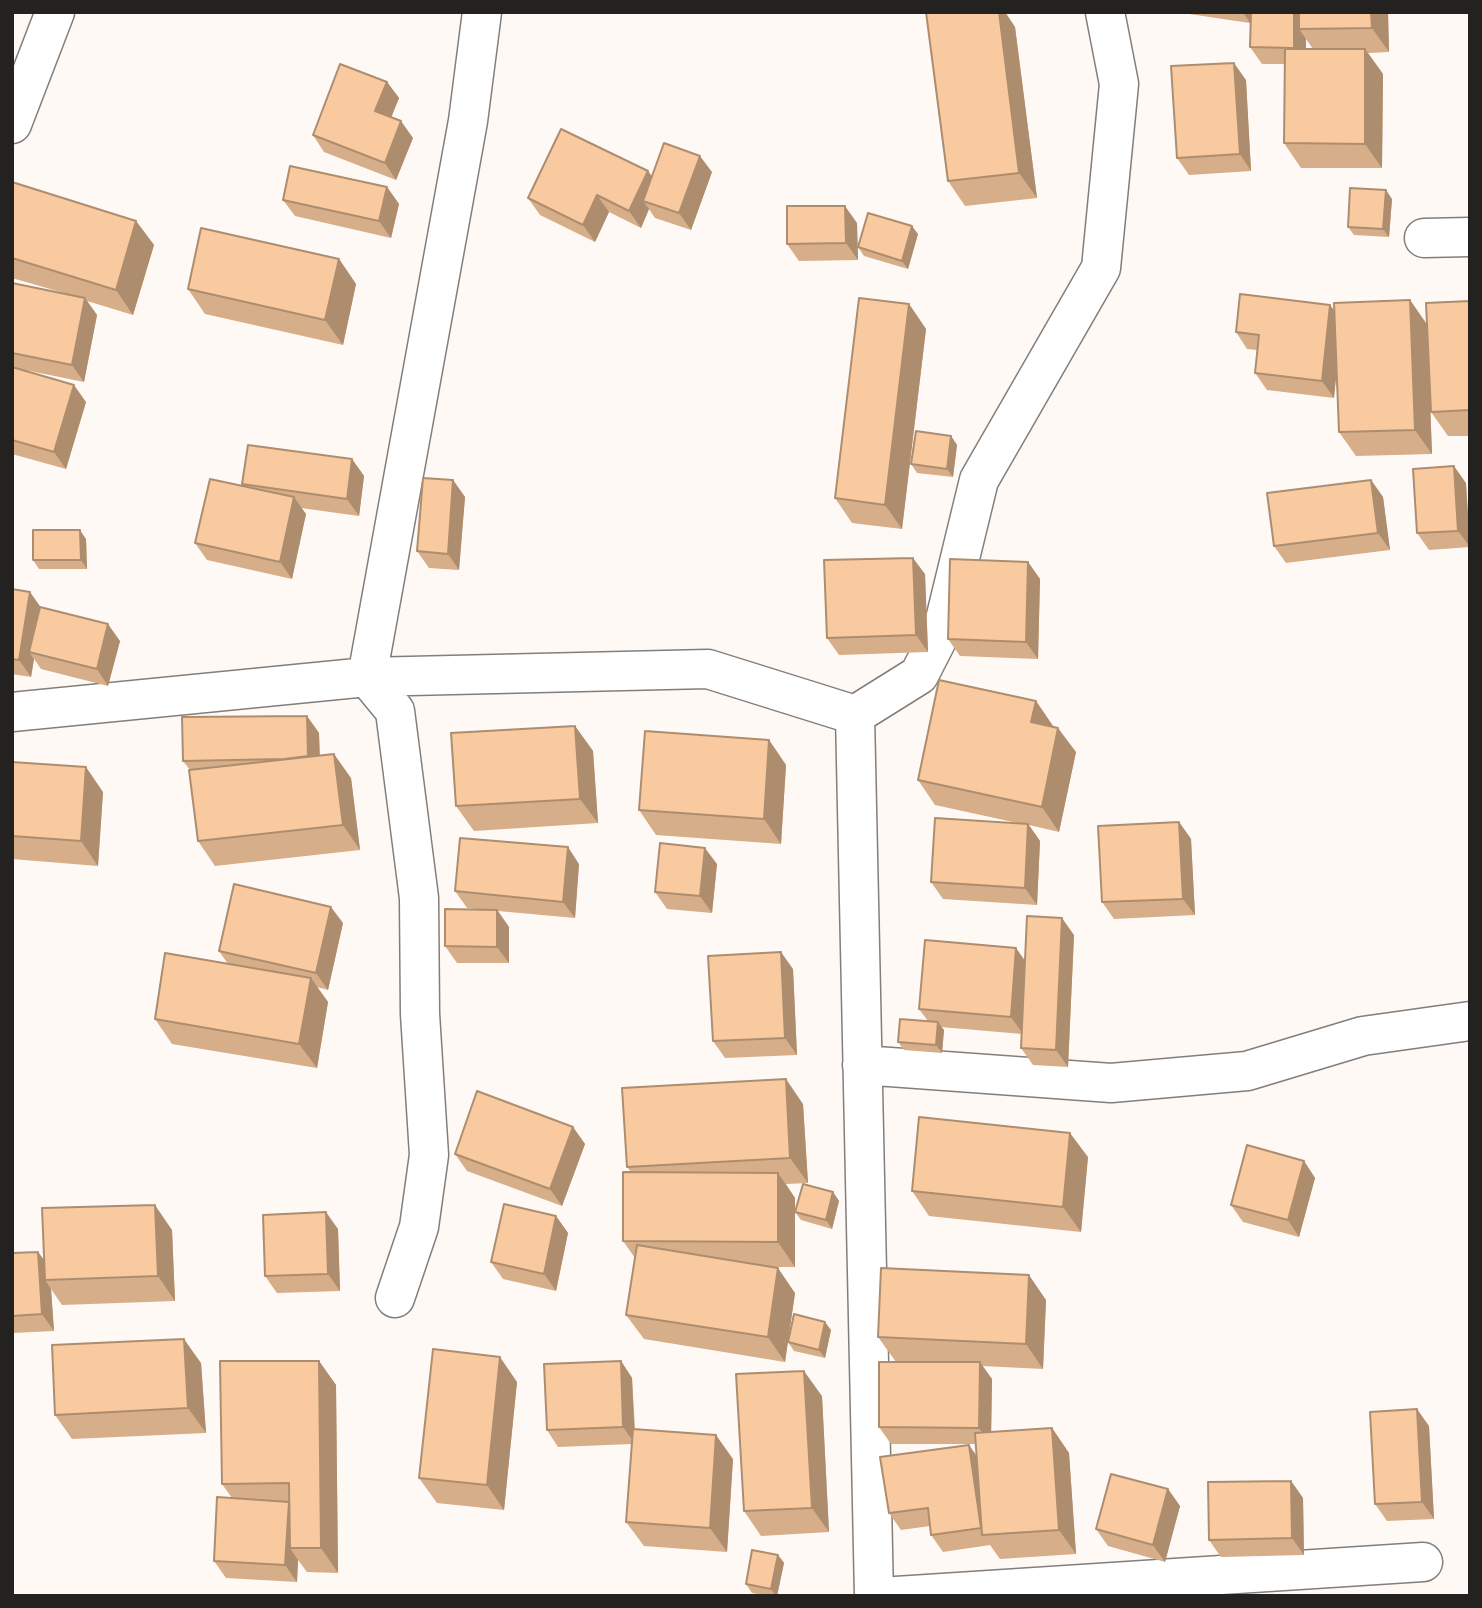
<!DOCTYPE html>
<style>
body{margin:0}
#map{position:relative;width:1482px;height:1608px;overflow:hidden;background:#fff9f5;font-family:"DM Sans",sans-serif}
canvas{display:block}
.frame{position:absolute;inset:0;border:14px solid #242221;pointer-events:none}
</style>
<div id="map">
<canvas width="1482" height="1608"></canvas>
<div class="frame"></div>
</div>
<script>
const c = document.querySelector('canvas').getContext('2d');
c.lineJoin = 'round';
const poly = rows => new Path2D(rows.map(r => 'M' + r).join(''));
function stroke(path, color, width, dash) { c.strokeStyle = color; c.lineWidth = width; c.lineCap = dash ? 'butt' : 'round'; c.setLineDash(dash || []); c.stroke(path); }
function fillPath(path, color) { c.fillStyle = color; c.fill(path, 'evenodd'); }
const minor = poly([
 [12,124,55,12],
 [1424,238,1470,237],
 [12,712,367,677,708,669,855,715,919,675,943,628,979,480,1101,268,1119,84,1105,12],
 [855,715,874,1596],
 [862,1065,1111,1083,1247,1071,1363,1036,1470,1021],
 [395,1298,419,1227,429,1155,420,1014,419,898,395,711,367,677,468,121,482,12],
 [896,1596,1423,1562]
]);
const wall = poly([
 [926,12,1005,12,1015,27,1037,198,965,206,948,181],
 [1188,12,1388,12,1389,52,1368,53,1383,74,1382,168,1301,168,1284,143,1285,64,1262,64,1250,47,1250,23,1189,14],
 [1306,39,1313,49,1306,49],
 [1246,80,1251,171,1189,175,1177,158],
 [387,82,399,98,391,117,413,138,396,180,324,152,313,135],
 [648,171,652,177,712,172,691,230,655,218,649,209,641,228,609,212,595,242,540,215,528,198],
 [12,182,136,221,154,245,133,315,87,301,97,315,84,382,25,370,86,402,66,469,12,454,12,283,64,293,12,278],
 [387,187,399,204,391,238,295,216,283,200],
 [1392,199,1389,237,1354,235,1348,227],
 [857,223,858,260,799,261,787,244],
 [918,234,908,269,864,256,858,247],
 [339,259,356,284,343,345,205,314,188,289],
 [1410,300,1427,324,1470,301,1470,436,1448,436,1431,412,1430,398,1432,454,1356,456,1339,432,1336,372,1334,398,1267,390,1255,373,1257,350,1247,349,1236,332,1330,305,1334,310],
 [909,304,926,329,902,529,852,523,835,498],
 [951,436,957,445,953,477,917,473,911,464],
 [352,459,364,476,359,516,301,508,306,514,292,579,207,560,195,543,243,486,242,484],
 [453,480,465,497,459,570,429,568,417,551],
 [1371,480,1383,497,1390,550,1286,563,1274,546],
 [1466,483,1470,547,1429,550,1417,533],
 [86,539,87,569,39,569,33,560],
 [1028,562,1040,579,1038,659,960,656,948,639],
 [925,574,928,652,839,655,827,638],
 [12,589,40,607,120,641,108,686,41,669,34,659,31,677,12,674],
 [1036,701,1053,726,1076,752,1059,832,1029,825,1040,841,1037,905,943,899,931,882,1022,824,935,805,918,780],
 [307,716,319,733,320,755,351,778,360,850,215,866,198,841,190,770,183,761],
 [575,726,593,751,598,823,474,831,456,806],
 [769,740,786,765,781,844,656,835,639,810],
 [12,762,103,792,98,866,12,859],
 [1179,822,1191,839,1195,915,1114,919,1102,902],
 [579,864,575,918,498,911,509,927,509,963,457,963,445,946,485,910,467,908,455,891],
 [717,864,712,913,667,909,655,892],
 [343,923,328,990,317,987,328,1002,317,1068,172,1044,155,1019,228,964,219,951],
 [1074,935,1068,1067,1033,1065,1021,1048,1022,1034,941,1027,944,1030,942,1053,904,1050,898,1042,928,1021,919,1009,1025,960],
 [793,969,797,1055,725,1058,713,1041],
 [803,1104,808,1183,786,1184,795,1198,795,1267,769,1267,795,1293,785,1362,644,1339,626,1315,635,1258,623,1241,631,1172,627,1167],
 [573,1127,585,1144,562,1206,467,1171,455,1154],
 [1088,1157,1081,1232,929,1216,912,1191],
 [1304,1161,1315,1178,1299,1237,1243,1222,1231,1205],
 [833,1192,839,1201,832,1229,801,1220,795,1212],
 [556,1216,568,1233,556,1291,503,1279,491,1262],
 [338,1229,340,1291,277,1293,265,1276],
 [172,1230,175,1301,62,1305,51,1289,54,1331,12,1333,12,1253,38,1252,44,1260],
 [1046,1300,1043,1369,982,1366,992,1379,991,1432,1052,1428,1069,1453,1076,1554,1000,1559,990,1545,943,1552,931,1535,930,1526,901,1530,889,1513,977,1456,976,1444,891,1444,879,1427,896,1362,878,1337],
 [831,1330,825,1358,794,1351,788,1342],
 [319,1361,336,1385,338,1573,307,1572,298,1560,297,1582,226,1578,214,1561,232,1498,222,1484],
 [621,1361,632,1378,635,1429,733,1459,727,1552,644,1546,626,1522,632,1444,558,1447,547,1430],
 [201,1363,206,1433,72,1439,55,1415],
 [517,1382,504,1510,437,1503,419,1478],
 [822,1396,829,1532,761,1536,744,1511],
 [1429,1426,1434,1519,1387,1521,1375,1504],
 [1291,1481,1303,1498,1304,1555,1221,1557,1209,1540],
 [1168,1489,1180,1506,1165,1562,1108,1546,1096,1529],
 [778,1555,784,1563,777,1596,767,1596,752,1593,746,1584]
]);
const shadedWall = poly([
 [999,12,1005,12,1015,27,1037,198,1019,173],
 [1243,12,1252,12,1250,23],
 [1294,12,1306,12,1299,29,1306,39,1306,64,1294,48],
 [1371,12,1388,12,1389,52,1372,28],
 [1365,49,1383,74,1382,168,1365,144],
 [1234,63,1246,80,1251,171,1240,154],
 [387,82,399,98,387,128,375,111],
 [401,121,413,138,396,180,385,163],
 [700,156,712,172,691,230,679,213],
 [648,171,660,187,643,201,649,209,641,228,629,211],
 [387,187,399,204,391,238,379,221],
 [1386,190,1392,199,1389,237,1383,229],
 [597,195,609,212,595,242,583,225],
 [845,206,857,223,858,260,846,243],
 [136,221,154,245,133,315,116,290],
 [912,226,918,234,908,269,902,261],
 [339,259,356,284,343,345,325,320],
 [85,298,97,315,84,382,72,365],
 [1410,300,1427,325,1432,454,1415,430],
 [909,304,926,329,902,529,885,505],
 [1330,305,1342,322,1334,398,1322,381],
 [74,385,86,402,66,469,54,452],
 [951,436,957,445,953,477,947,469],
 [352,459,364,476,359,516,347,499],
 [1454,466,1466,483,1470,547,1458,531],
 [453,480,465,497,459,570,448,554],
 [1371,480,1383,497,1390,550,1378,533],
 [294,497,306,514,292,579,280,562],
 [80,530,86,539,87,569,81,560],
 [913,558,925,574,928,652,916,635],
 [1028,562,1040,579,1038,659,1026,642],
 [30,592,42,609,29,652,34,659,31,677,19,660],
 [108,624,120,641,108,686,97,669],
 [1036,701,1053,726,1048,747,1031,722],
 [307,716,319,733,320,776,308,759],
 [575,726,593,751,598,823,580,799],
 [1058,728,1076,752,1059,832,1042,807],
 [769,740,786,765,781,844,764,819],
 [334,754,351,778,360,850,343,825],
 [86,767,103,792,98,866,81,841],
 [1179,822,1191,839,1195,915,1183,899],
 [1028,824,1040,841,1037,905,1025,888],
 [568,847,579,864,575,918,563,902],
 [705,848,717,864,712,913,700,896],
 [331,907,343,923,328,990,316,973],
 [497,910,509,927,509,963,497,947],
 [1062,918,1074,935,1068,1067,1056,1050],
 [1016,948,1028,965,1023,1034,1011,1017],
 [781,952,793,969,797,1055,785,1038],
 [311,978,328,1002,317,1068,299,1044],
 [938,1022,944,1030,942,1053,936,1045],
 [786,1079,803,1104,808,1183,790,1158],
 [573,1127,585,1144,562,1206,550,1189],
 [1070,1133,1088,1157,1081,1232,1063,1207],
 [1304,1161,1315,1178,1299,1237,1288,1220],
 [778,1173,795,1198,795,1267,778,1242],
 [833,1192,839,1201,832,1229,826,1220],
 [155,1205,172,1230,175,1301,158,1276],
 [326,1212,338,1229,340,1291,328,1274],
 [556,1216,568,1233,556,1291,544,1274],
 [38,1252,50,1268,45,1280,51,1289,54,1331,42,1314],
 [778,1268,795,1293,785,1362,768,1337],
 [1029,1275,1046,1300,1043,1369,1026,1344],
 [825,1322,831,1330,825,1358,819,1350],
 [184,1339,201,1363,206,1433,188,1408],
 [500,1357,517,1382,504,1510,487,1485],
 [319,1361,336,1385,338,1573,321,1548],
 [621,1361,632,1378,635,1444,623,1427],
 [980,1362,992,1379,991,1445,979,1428],
 [804,1371,822,1396,829,1532,812,1508],
 [1417,1409,1429,1426,1434,1519,1422,1502],
 [1052,1428,1069,1453,1076,1554,1059,1530],
 [716,1435,733,1459,727,1552,710,1528],
 [969,1445,981,1462,985,1534,981,1528],
 [1291,1481,1303,1498,1304,1555,1292,1538],
 [1168,1489,1180,1506,1165,1562,1153,1545],
 [289,1502,299,1548,290,1548,298,1560,297,1582,285,1565],
 [778,1555,784,1563,777,1596,776,1596,771,1589]
]);
const building = poly([
 [926,12,999,12,1019,173,948,181,926,12],
 [1251,12,1294,12,1294,48,1250,47,1251,12],
 [1299,12,1371,12,1372,28,1299,29,1299,12],
 [1285,49,1365,49,1365,144,1284,143,1285,49],
 [1234,63,1240,154,1177,158,1171,66,1234,63],
 [340,64,387,82,375,111,401,121,385,163,313,135,340,64],
 [561,129,648,171,629,211,597,195,583,225,528,198,561,129],
 [664,143,700,156,679,213,643,201,664,143],
 [290,166,387,187,379,221,283,200,290,166],
 [12,182,136,221,116,290,12,258,12,182],
 [1350,188,1386,190,1383,229,1348,227,1350,188],
 [787,206,845,206,846,243,787,244,787,206],
 [868,213,912,226,902,261,858,247,868,213],
 [201,228,339,259,325,320,188,289,201,228],
 [12,283,85,298,72,365,12,353,12,283],
 [1240,294,1330,305,1322,381,1255,373,1259,335,1236,332,1240,294],
 [859,298,909,304,885,505,835,498,859,298],
 [1410,300,1415,430,1339,432,1334,303,1410,300],
 [1470,301,1470,410,1431,412,1426,303,1470,301],
 [12,367,74,385,54,452,12,440,12,367],
 [916,431,951,436,947,469,911,464,916,431],
 [248,445,352,459,347,499,242,484,248,445],
 [1454,466,1458,531,1417,533,1413,469,1454,466],
 [423,478,453,480,448,554,417,551,423,478],
 [210,479,294,497,280,562,195,543,210,479],
 [1371,480,1378,533,1274,546,1267,493,1371,480],
 [33,530,80,530,81,560,33,560,33,530],
 [913,558,916,635,827,638,824,560,913,558],
 [950,559,1028,562,1026,642,948,639,950,559],
 [12,589,30,592,19,660,12,659,12,589],
 [40,607,108,624,97,669,29,652,40,607],
 [939,680,1036,701,1031,722,1058,728,1042,807,918,780,939,680],
 [307,716,308,756,284,759,183,761,182,717,307,716],
 [575,726,580,799,456,806,451,733,575,726],
 [645,731,769,740,764,819,639,810,645,731],
 [334,754,343,825,198,841,189,770,334,754],
 [12,762,86,767,81,841,12,836,12,762],
 [935,818,1028,824,1025,888,931,882,935,818],
 [1179,822,1183,899,1102,902,1098,826,1179,822],
 [460,838,568,847,563,902,455,891,460,838],
 [660,843,705,848,700,896,655,892,660,843],
 [234,884,331,907,316,973,219,951,234,884],
 [445,909,497,910,497,947,445,946,445,909],
 [1027,916,1062,918,1056,1050,1021,1048,1027,916],
 [925,940,1016,948,1011,1017,919,1009,925,940],
 [781,952,785,1038,713,1041,708,956,781,952],
 [165,953,311,978,299,1044,155,1019,165,953],
 [900,1019,938,1022,936,1045,898,1042,900,1019],
 [786,1079,790,1158,627,1167,622,1088,786,1079],
 [477,1091,573,1127,550,1189,455,1154,477,1091],
 [919,1117,1070,1133,1063,1207,912,1191,919,1117],
 [1247,1145,1304,1161,1288,1220,1231,1205,1247,1145],
 [623,1172,778,1173,778,1242,623,1241,623,1172],
 [803,1184,833,1192,826,1220,795,1212,803,1184],
 [504,1204,556,1216,544,1274,491,1262,504,1204],
 [155,1205,158,1276,45,1280,42,1208,155,1205],
 [326,1212,328,1274,265,1276,263,1215,326,1212],
 [637,1245,778,1268,768,1337,626,1315,637,1245],
 [38,1252,42,1314,12,1316,12,1253,38,1252],
 [881,1268,1029,1275,1026,1344,878,1337,881,1268],
 [794,1314,825,1322,819,1350,788,1342,794,1314],
 [184,1339,188,1408,55,1415,52,1345,184,1339],
 [433,1349,500,1357,487,1485,419,1478,433,1349],
 [220,1361,319,1361,321,1548,290,1548,289,1483,222,1484,220,1361],
 [621,1361,623,1427,547,1430,544,1364,621,1361],
 [879,1362,980,1362,979,1428,879,1427,879,1362],
 [804,1371,812,1508,744,1511,736,1374,804,1371],
 [1417,1409,1422,1502,1375,1504,1370,1412,1417,1409],
 [1052,1428,1059,1530,982,1535,975,1433,1052,1428],
 [633,1429,716,1435,710,1528,626,1522,633,1429],
 [969,1445,981,1528,931,1535,928,1508,889,1513,880,1457,969,1445],
 [1111,1474,1168,1489,1153,1545,1096,1529,1111,1474],
 [1291,1481,1292,1538,1209,1540,1208,1482,1291,1481],
 [217,1497,289,1502,285,1565,214,1561,217,1497],
 [752,1550,778,1555,771,1589,746,1584,752,1550]
]);
stroke(minor, '#837e7b', 41);
stroke(minor, '#fff', 38);
fillPath(wall, '#d6ae89');
fillPath(shadedWall, '#ae8d6f');
fillPath(building, '#f9ca9f');
stroke(building, '#ae8d6f', 2);
</script>
